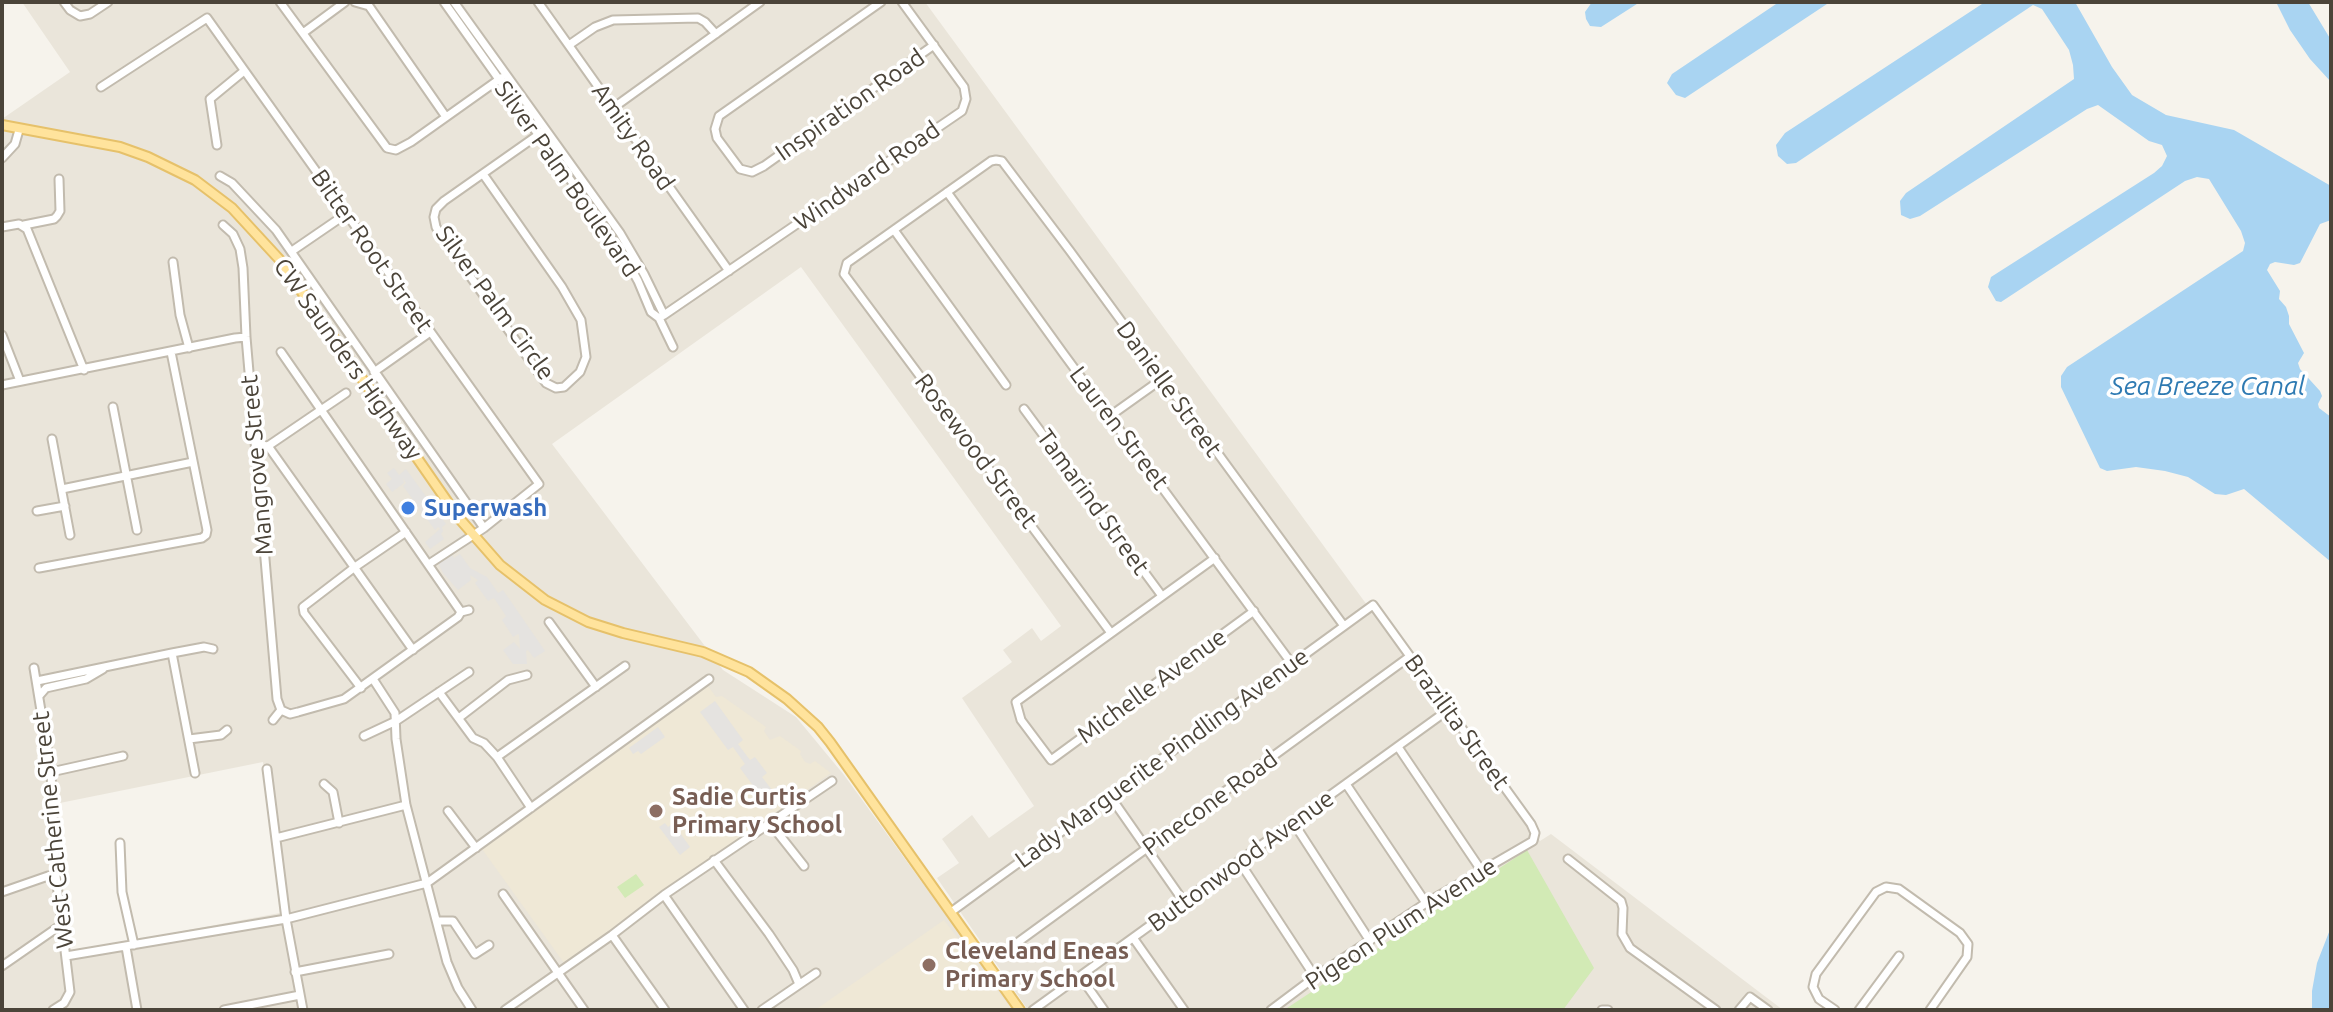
<!DOCTYPE html>
<style>
body{margin:0}
#map{position:relative;width:2333px;height:1012px;overflow:hidden;background:#f6f3ec;font-family:Ubuntu,sans-serif}
canvas{display:block}
.frame{position:absolute;inset:0;border:4px solid #4b4439;pointer-events:none}
</style>
<div id="map">
<canvas width="2333" height="1012"></canvas>
<div class="frame"></div>
</div>
<script>
const c = document.querySelector('canvas').getContext('2d');
c.lineJoin = 'round';
function fillPath(path, color) { c.fillStyle = color; c.fill(path, 'evenodd'); }
const poly = rows => new Path2D(rows.map(r => 'M' + r).join(''));
function stroke(path, color, width, dash) { c.strokeStyle = color; c.lineWidth = width; c.lineCap = dash ? 'butt' : 'round'; c.setLineDash(dash || []); c.stroke(path); }
function drawText(font, color, halo, rows, align = 'center') {
  c.font = font + ' Ubuntu,sans-serif'; c.lineWidth = 7; c.setLineDash([]); c.textBaseline = 'middle'; c.strokeStyle = halo; c.fillStyle = color; for (const [text, x, y, turn = 0] of rows) {
    c.save(); c.translate(x, y); c.rotate((+turn || 0) * Math.PI / 180); c.textAlign = isNaN(turn) ? turn : align; if (halo) c.strokeText(text, 0, 0); c.fillText(text, 0, 0); c.restore();
  }
}
const residential = poly([
 [22,2,925,2,1540,841,1551,834,1783,1010,1028,1010,937,878,959,863,942,839,972,815,989,838,1034,806,962,698,1012,662,1003,650,1032,628,1041,641,1061,626,801,267,552,444,723,670,796,717,844,775,1015,1010,2,1010,2,119,70,72],
 [263,762,280,913,64,953,45,806]
]);
const education = poly([
 [708,686,716,697,722,696,766,727,764,731,770,740,780,736,801,751,800,754,805,762,810,764,815,761,831,773,564,963,482,849],
 [944,920,1012,1010,815,1010]
]);
const green = poly([
 [1527,850,1594,968,1563,1010,1284,1010],
 [636,874,644,885,625,898,617,887]
]);
const parking = poly([
 [394,468,399,475,406,469,446,524,442,527,443,531,441,534,444,539,430,549,425,542,440,529,438,527,435,530,403,486,406,483,403,478,404,483,392,492,386,484,392,479,387,473],
 [460,554,470,568,487,577,498,593,503,590,545,651,534,658,528,650,526,651,527,664,513,664,503,650,514,642,520,649,519,635,518,634,513,637,502,620,506,616,494,598,488,601,475,583,478,580,470,575,471,580,458,590,443,573,438,563,452,555,454,558],
 [715,701,743,740,738,744,750,760,755,757,767,773,762,777,772,790,777,787,786,799,771,810,740,768,745,764,733,747,728,750,700,712],
 [658,727,665,737,641,754,638,751,633,754,629,748],
 [665,823,668,827,673,823,690,847,680,855,659,827]
]);
const water = poly([
 [1592,2,1640,2,1601,27,1590,26,1586,19,1585,12],
 [1779,2,1830,2,1685,98,1676,95,1667,83,1672,74],
 [1985,2,2075,2,2112,67,2132,95,2166,115,2234,130,2331,186,2331,220,2320,224,2300,263,2294,265,2275,262,2270,264,2267,270,2280,291,2279,299,2286,307,2289,316,2289,324,2304,353,2298,363,2300,369,2320,391,2322,396,2318,404,2319,408,2331,417,2331,562,2244,489,2226,495,2215,494,2188,477,2165,471,2136,467,2107,471,2100,468,2061,387,2061,376,2067,367,2243,251,2245,243,2241,231,2209,179,2197,177,2185,181,2001,302,1996,301,1988,287,1991,277,2154,173,2162,166,2167,156,2162,145,2149,141,2098,105,2087,109,1920,216,1910,219,1901,215,1900,201,1906,193,2074,79,2073,65,2069,50,2042,9,2033,5,1796,163,1787,164,1778,156,1776,145,1785,133],
 [2276,2,2308,2,2331,40,2331,82,2310,59,2290,30],
 [2331,927,2331,1010,2312,1010,2312,991,2317,963]
]);
const minor = poly([
 [64,2,70,10,80,16,90,14,108,2],
 [280,2,387,148,396,150,411,142,501,78],
 [355,2,369,6,446,117],
 [444,2,623,254,638,281,651,312,659,318,664,315],
 [454,2,620,233,644,274,664,315],
 [538,2,729,271],
 [881,2,719,116,715,129,717,138,740,169,752,172,764,166,934,45],
 [303,33,345,2],
 [569,45,595,27,613,20,698,18,705,22,716,34],
 [101,87,207,18,539,484,484,528,429,564],
 [613,108,760,2],
 [217,145,210,99,244,71],
 [2,158,15,144,19,130],
 [483,174,562,287,581,320,586,357,580,372,564,387,556,388,546,383,443,238,436,227,434,217,436,209,444,201,545,130],
 [220,176,232,183,276,230,484,528],
 [947,192,1063,353,1292,664],
 [24,225,54,219,57,216,60,211,59,179],
 [223,225,233,234,240,249,243,268,246,337,277,699,281,710],
 [2,227,19,224,27,229,84,370],
 [894,230,1006,385],
 [292,251,346,214],
 [173,262,180,315,189,348],
 [664,315,962,111,966,99,964,87,902,2],
 [659,318,673,347],
 [2,335,20,381],
 [281,352,461,612],
 [374,372,429,333],
 [2,385,235,338,246,337],
 [113,407,137,530],
 [1024,409,1162,596],
 [1110,416,1162,379],
 [52,439,70,535],
 [255,440,261,445,268,446,413,650],
 [268,446,346,393],
 [62,489,193,462],
 [37,511,65,506],
 [1215,558,1016,702,1021,720,1051,760,1254,611],
 [39,568,202,538,206,535,207,530,171,352],
 [549,622,596,687],
 [1111,633,844,274,847,263,991,161,996,160,1002,161,1070,251,1344,626],
 [172,653,195,773],
 [34,668,51,772,56,876,70,992,64,1003,53,1010],
 [373,679,395,713,396,739,406,805,447,962,458,988,472,1010],
 [37,681,172,653,204,647,213,649],
 [361,688,304,613,303,607,355,567,406,532],
 [439,692,473,738,484,743,497,757],
 [39,696,46,688,86,679,103,669],
 [281,710,290,714,298,712,344,699,458,617,461,612,469,610],
 [460,717,508,680,527,675],
 [273,720,281,710],
 [364,736,396,721,469,672],
 [189,739,221,735,227,730],
 [1398,747,1481,870],
 [267,769,286,919,303,1010],
 [51,772,123,756],
 [324,784,333,792,339,823],
 [1346,784,1426,903],
 [1110,796,1184,902],
 [531,808,497,757,625,666],
 [448,811,476,848],
 [1293,822,1370,941],
 [770,823,804,866],
 [276,838,406,805],
 [120,843,122,892,134,945],
 [1568,859,1621,901,1623,908,1622,934,1630,948,1716,1010],
 [714,860,769,934,793,970,799,984],
 [1239,861,1315,977],
 [2,892,48,876,56,876],
 [503,894,584,1010],
 [664,895,744,1010],
 [951,912,1373,605,1531,824,1535,833,1533,841,1426,903,1315,977,1271,1010],
 [437,921,453,921,475,954,489,945],
 [612,935,665,1010],
 [1134,939,1184,1010],
 [126,947,137,1010],
 [1010,948,1409,657],
 [66,956,286,919,427,883,709,679],
 [2,966,61,925],
 [295,972,389,954],
 [1080,976,1104,1010],
 [224,1010,300,995],
 [505,1010,612,935,664,895,832,781],
 [762,1010,816,973],
 [1033,1010,1448,710],
 [1602,1010,1608,1010],
 [1739,1010,1750,997,1768,1010],
 [1835,1010,1819,999,1813,987,1816,974,1876,892,1886,887,1899,889,1960,933,1968,944,1967,957,1930,1010],
 [1859,1010,1899,956]
]);
const major = poly([
 [2,125,120,147,148,157,195,180,232,208,279,259,458,517,500,565,545,600,588,622,623,633,703,652,749,672,787,699,818,727,830,742,1020,1010]
]);
const markers = [
 [408,508,8,"#3f7fe0"],
 [656,811,8,"#8d6e63"],
 [929,965,8,"#8d6e63"]
];
const streetNames = [
 ["Inspiration Road",850,105,-35],
 ["Amity Road",633,137,55],
 ["Windward Road",867,176,-35],
 ["Silver Palm Boulevard",567,179,55],
 ["Bitter Root Street",372,251,55],
 ["Silver Palm Circle",495,303,54],
 ["CW Saunders Highway",348,359,55],
 ["Danielle Street",1169,389,54],
 ["Lauren Street",1119,428,53],
 ["Rosewood Street",976,451,53],
 ["Mangrove Street",257,465,-95],
 ["Tamarind Street",1093,502,54],
 ["Michelle Avenue",1152,686,-36],
 ["Brazilita Street",1457,722,54],
 ["Lady Marguerite Pindling Avenue",1162,758,-36],
 ["Pinecone Road",1210,803,-36],
 ["West Catherine Street",53,830,-96],
 ["Buttonwood Avenue",1241,861,-36],
 ["Pigeon Plum Avenue",1401,924,-33]
];
const shopNames = [
 ["Superwash",424,508]
];
const educationNames = [
 ["Sadie Curtis",672,797],
 ["Primary School",672,825],
 ["Cleveland Eneas",945,951],
 ["Primary School",945,979]
];
const waterNames = [
 ["Sea Breeze Canal",2208,386]
];
fillPath(residential, '#eae5da');
fillPath(education, '#efe8d6');
fillPath(green, '#d2eab5');
fillPath(parking, '#e5e3e0');
fillPath(water, '#a9d4f2');
stroke(minor, '#c2bbae', 11);
stroke(major, '#e6c16a', 12);
stroke(minor, '#fff', 7);
stroke(major, '#ffe39c', 8);
for (const [x, y, r, color] of markers) { const dot = new Path2D(); dot.arc(x, y, r, 0, 2 * Math.PI); c.fillStyle = color; c.fill(dot); stroke(dot, '#fff', 3); }
drawText('24px', '#4b4439', '#fff', streetNames);
drawText('bold 24px', '#366cbe', '#fff', shopNames, 'left');
drawText('bold 24px', '#785e54', '#fff', educationNames, 'left');
drawText('italic 26px', '#2e7ab2', '#fff', waterNames);
</script>
